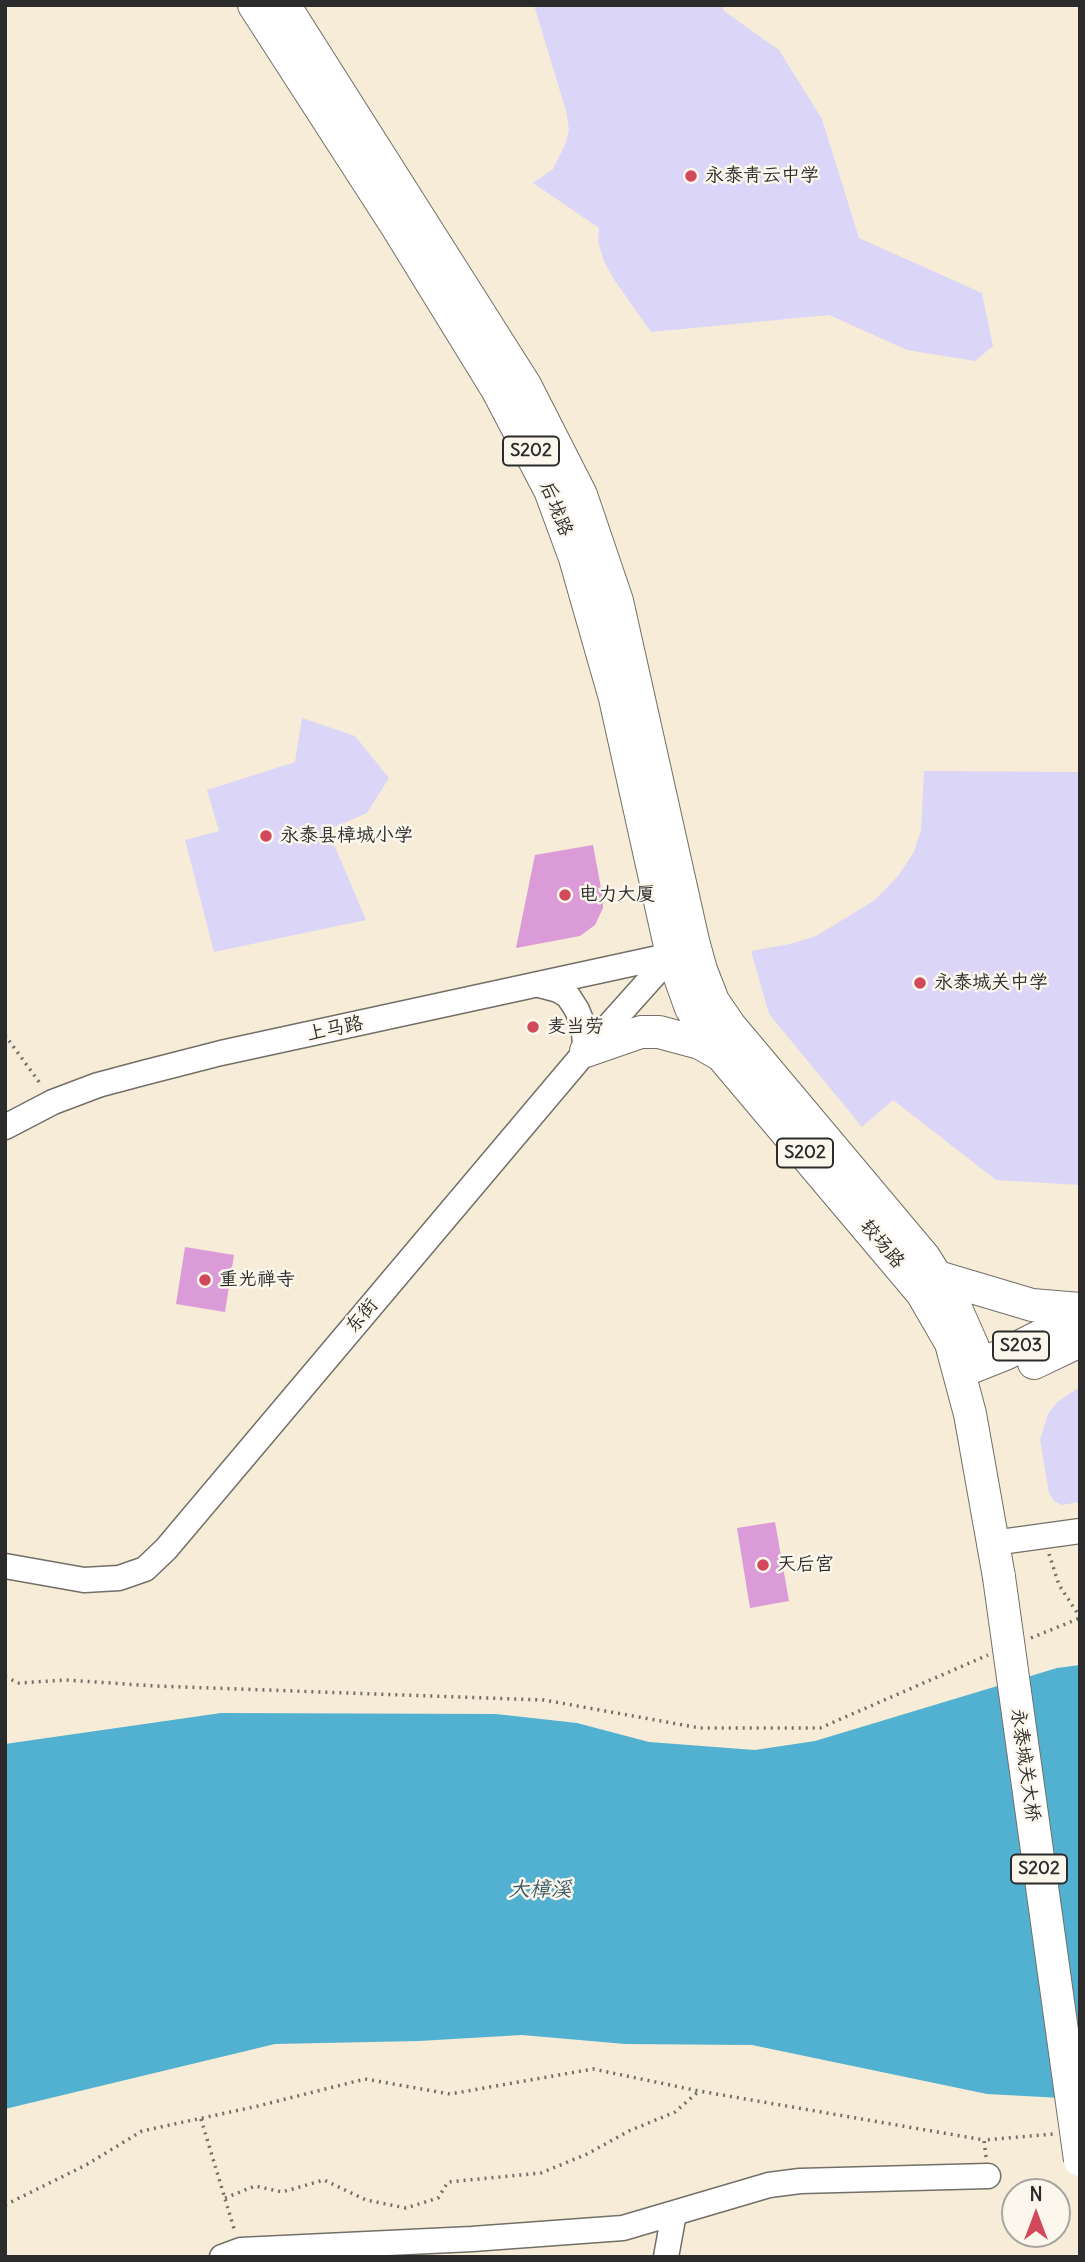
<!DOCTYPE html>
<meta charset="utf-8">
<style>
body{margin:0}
#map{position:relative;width:1085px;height:2262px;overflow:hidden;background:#f7ecd7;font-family:Delius,sans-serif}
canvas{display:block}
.frame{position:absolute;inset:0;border:7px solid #2b2b2b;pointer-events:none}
.north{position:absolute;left:1001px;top:2178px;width:70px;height:70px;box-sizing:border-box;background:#fbf7ec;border:2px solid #a8a59f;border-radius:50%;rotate:0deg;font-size:19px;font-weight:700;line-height:28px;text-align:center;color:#2b2b2b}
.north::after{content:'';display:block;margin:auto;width:24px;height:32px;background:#d1495b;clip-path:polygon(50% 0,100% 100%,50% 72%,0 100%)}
</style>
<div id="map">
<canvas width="1085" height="2262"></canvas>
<div class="frame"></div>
<div class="north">N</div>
</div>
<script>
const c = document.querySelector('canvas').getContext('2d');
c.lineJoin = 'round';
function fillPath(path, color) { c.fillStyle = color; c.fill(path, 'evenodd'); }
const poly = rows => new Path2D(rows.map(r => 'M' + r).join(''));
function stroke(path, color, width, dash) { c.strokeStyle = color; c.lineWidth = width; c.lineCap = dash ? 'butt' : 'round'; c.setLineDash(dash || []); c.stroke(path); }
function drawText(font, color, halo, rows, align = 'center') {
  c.font = font + ' Delius,"LXGW WenKai TC",sans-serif'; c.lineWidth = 5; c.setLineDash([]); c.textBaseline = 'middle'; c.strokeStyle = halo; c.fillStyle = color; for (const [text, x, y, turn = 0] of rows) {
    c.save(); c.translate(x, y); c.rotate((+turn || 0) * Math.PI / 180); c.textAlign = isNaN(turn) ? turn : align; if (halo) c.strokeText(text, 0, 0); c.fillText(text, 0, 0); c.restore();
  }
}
const built = poly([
 [534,5,722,5,724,11,779,50,822,119,859,238,982,293,993,346,975,361,907,350,829,315,651,332,613,278,604,261,598,242,599,228,533,183,553,169,565,145,569,130,566,111],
 [302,718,355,736,389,778,367,813,328,830,366,920,214,952,185,840,219,831,207,790,295,762],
 [924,771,1080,772,1080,1185,996,1180,893,1100,862,1127,769,1014,751,951,790,944,816,936,875,900,898,876,914,852,921,830],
 [1080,1387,1080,1502,1062,1505,1054,1501,1049,1493,1040,1440,1048,1414,1057,1402]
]);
const water = poly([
 [1080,1665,1080,2099,987,2094,752,2045,625,2044,522,2035,419,2041,275,2044,5,2109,5,1744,221,1713,496,1714,577,1723,649,1742,755,1750,815,1741,1057,1668]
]);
const building = poly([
 [593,845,603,899,603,908,595,925,580,936,516,948,535,855],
 [185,1247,234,1255,225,1312,176,1304],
 [775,1522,789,1601,750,1608,737,1528]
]);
const path = poly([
 [5,1035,42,1086],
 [1049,1554,1059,1585,1080,1617],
 [1031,1638,1080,1618],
 [5,1677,19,1683,66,1680,155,1686,544,1700,700,1728,820,1728,988,1655],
 [201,2119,235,2232],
 [986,2157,984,2140,1053,2134],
 [225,2198,255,2186,282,2192,324,2180,366,2200,406,2208,438,2198,448,2182,541,2173,587,2154,629,2131,675,2112,699,2091],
 [5,2205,86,2165,142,2131,258,2106,365,2079,450,2094,593,2069,699,2091,984,2140]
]);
const minor = poly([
 [539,985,558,990,568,996,577,1010,583,1025,586,1051],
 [5,1127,53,1102,98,1085,143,1073,221,1053,672,955],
 [993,1543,1080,1531],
 [5,1566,84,1580,119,1578,145,1569,166,1549,586,1051,672,955],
 [222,2257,241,2250,472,2239,623,2228,769,2185,800,2181,988,2176],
 [666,2257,674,2213]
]);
const major = poly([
 [254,5,396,225,497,389,550,490,575,558,615,698,672,955,691,1008,722,1056,922,1293,951,1343,970,1414,999,1577],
 [284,5,525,385,581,495,617,601,693,941,701,970,713,1001,730,1026,924,1257,954,1304,973,1347],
 [586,1051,641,1032,659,1032,700,1043,721,1055],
 [938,1277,1032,1305,1080,1309],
 [1034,1363,1080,1341],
 [960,1372,1005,1354,1080,1316]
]);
const majorBridge = poly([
 [999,1577,1080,2160]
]);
const markers = [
 [691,176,7,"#d1495b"],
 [266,836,7,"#d1495b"],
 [565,895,7,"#d1495b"],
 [920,983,7,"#d1495b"],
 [533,1027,7,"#d1495b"],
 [205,1280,7,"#d1495b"],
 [763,1565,7,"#d1495b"]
];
const shields = [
 [531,451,56],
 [805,1153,56],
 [1021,1346,56],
 [1039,1869,56]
];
const shieldNames = [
 ["S202",531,451],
 ["S202",805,1153],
 ["S203",1021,1346],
 ["S202",1039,1869]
];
const poiNames = [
 ["永泰青云中学",705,176],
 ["永泰县樟城小学",280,836],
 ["电力大厦",579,895],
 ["永泰城关中学",934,983],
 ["麦当劳",547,1027],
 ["重光禅寺",219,1280],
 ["天后宫",777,1565]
];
const streetNames = [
 ["后垅路",556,509,68],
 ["上马路",335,1029,-12],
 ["较场路",882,1244,50],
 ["东街",362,1316,-50],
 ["永泰城关大桥",1025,1765,82]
];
const waterNames = [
 ["大樟溪",540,1890]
];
fillPath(built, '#dbd6f7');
fillPath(water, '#52b1d1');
fillPath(building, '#da9bd8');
stroke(minor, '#726f67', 27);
stroke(major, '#726f67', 34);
stroke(path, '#726f67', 3.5, [2, 5]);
stroke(minor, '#fff', 24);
stroke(major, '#fff', 32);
stroke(majorBridge, '#726f67', 34, []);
stroke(majorBridge, '#fff', 32);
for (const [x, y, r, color] of markers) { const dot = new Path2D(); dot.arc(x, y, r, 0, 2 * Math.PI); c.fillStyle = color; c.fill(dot); stroke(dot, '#fbf7ec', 2.5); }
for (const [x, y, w] of shields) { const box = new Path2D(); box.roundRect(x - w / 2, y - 14.5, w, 29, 5); c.fillStyle = '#fbf7ec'; c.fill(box); stroke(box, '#2b2b2b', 2); }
drawText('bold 18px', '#2b2b2b', null, shieldNames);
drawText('19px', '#2b2b2b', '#fbf7ec', poiNames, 'left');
drawText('19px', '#2b2b2b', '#fbf7ec', streetNames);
drawText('italic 21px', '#395a65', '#fbf7ec', waterNames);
</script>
